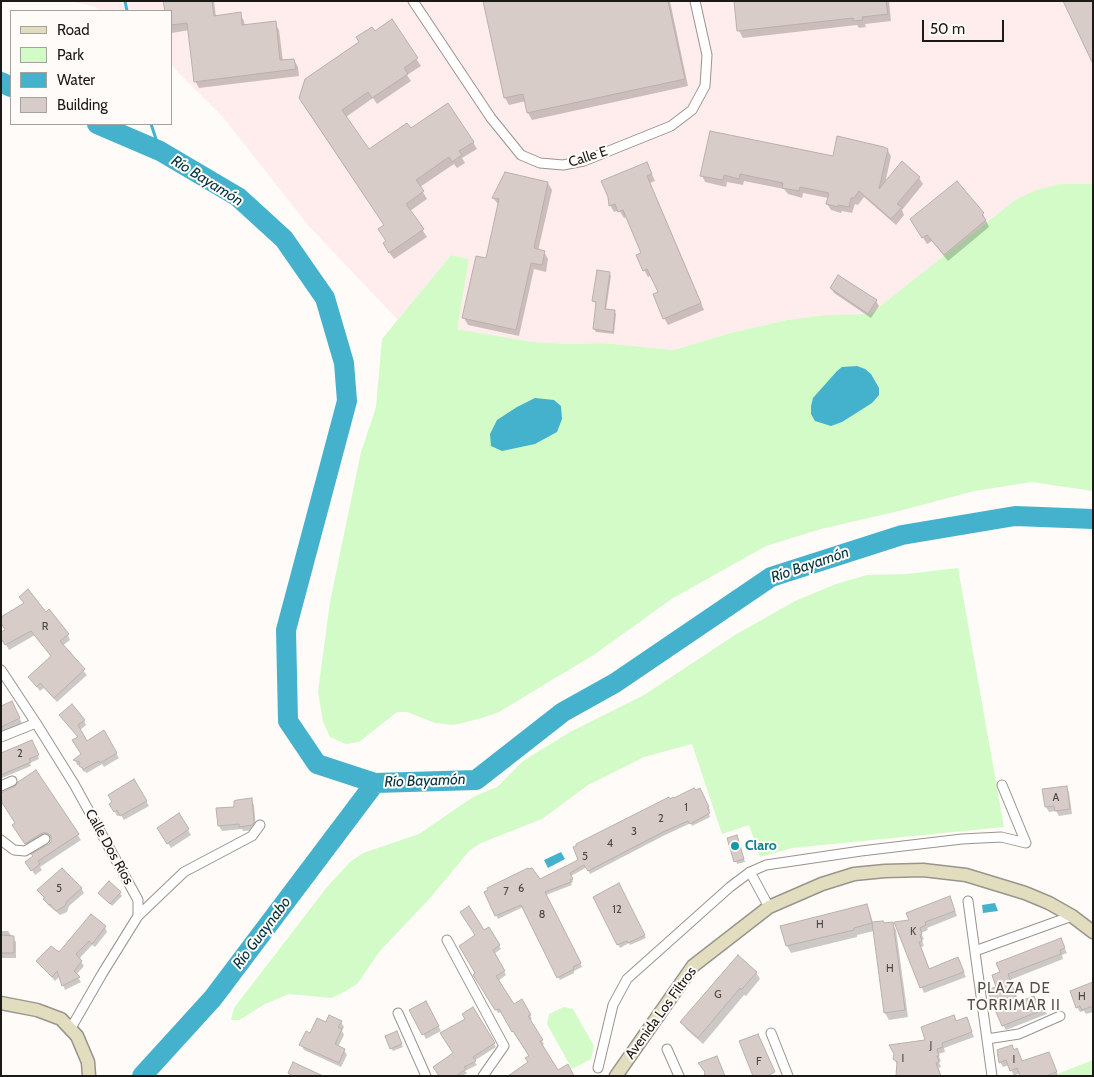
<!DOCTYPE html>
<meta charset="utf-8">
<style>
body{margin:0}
#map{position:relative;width:1094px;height:1077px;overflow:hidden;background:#fefbf8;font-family:Cabin,sans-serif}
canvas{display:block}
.frame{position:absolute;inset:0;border:2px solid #1c1a17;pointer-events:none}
.legend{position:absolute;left:10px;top:10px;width:162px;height:115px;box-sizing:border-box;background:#fefbf8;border:1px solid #a4a19e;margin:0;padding:6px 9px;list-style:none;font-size:15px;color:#1c1a17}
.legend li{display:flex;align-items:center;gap:10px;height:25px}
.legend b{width:25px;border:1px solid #a4a19e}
.scale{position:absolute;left:922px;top:20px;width:82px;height:22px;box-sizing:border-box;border:2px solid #1c1a17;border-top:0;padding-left:6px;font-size:15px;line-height:18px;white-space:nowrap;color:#1c1a17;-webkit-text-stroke:4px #fefbf8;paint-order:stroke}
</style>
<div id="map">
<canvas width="1094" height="1077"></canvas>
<div class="frame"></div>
<ul class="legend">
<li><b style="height:6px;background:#e3ddbf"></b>Road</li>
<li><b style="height:14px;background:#d3fbc7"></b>Park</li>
<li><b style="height:14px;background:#44b2cd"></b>Water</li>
<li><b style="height:14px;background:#d8ccc9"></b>Building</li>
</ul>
<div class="scale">50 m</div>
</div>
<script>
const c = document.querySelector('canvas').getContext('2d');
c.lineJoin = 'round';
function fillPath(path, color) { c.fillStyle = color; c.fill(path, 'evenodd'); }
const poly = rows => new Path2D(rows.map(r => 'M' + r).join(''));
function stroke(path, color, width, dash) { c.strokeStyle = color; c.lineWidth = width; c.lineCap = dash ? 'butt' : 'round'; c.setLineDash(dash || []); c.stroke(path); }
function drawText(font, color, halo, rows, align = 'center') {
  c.font = font + ' Cabin,sans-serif'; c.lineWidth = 4; c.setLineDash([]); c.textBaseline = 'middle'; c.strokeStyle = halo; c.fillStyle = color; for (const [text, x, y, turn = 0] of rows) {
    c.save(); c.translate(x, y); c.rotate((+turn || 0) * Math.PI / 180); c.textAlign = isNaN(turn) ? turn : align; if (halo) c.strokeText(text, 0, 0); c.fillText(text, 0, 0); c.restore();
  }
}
const industrial = poly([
 [70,1,1093,1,1093,184,1066,184,1015,200,869,315,826,315,787,320,730,333,674,350,602,343,571,344,533,342,456,329,469,259,451,255,398,320,308,225,223,117,171,65,171,11,101,11,95,7]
]);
const green = poly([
 [1060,184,1093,184,1093,491,1032,482,974,491,903,510,821,529,766,546,673,598,595,654,499,712,482,718,454,725,435,723,407,712,397,712,359,742,346,744,330,737,323,722,318,692,330,602,361,452,376,407,382,339,451,255,469,259,457,329,533,342,571,344,602,343,674,350,730,333,787,320,826,315,870,314,1015,200,1036,190],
 [958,568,1004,827,792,848,760,857,749,825,722,834,692,744,644,757,588,785,542,819,481,843,469,851,431,897,379,952,358,983,346,991,331,998,289,994,265,1004,239,1020,231,1020,234,1008,327,887,350,862,363,853,419,834,473,797,497,787,523,761,570,732,644,695,735,635,795,601,836,584,867,575,907,574],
 [564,1007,573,1009,594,1046,591,1059,572,1069,547,1024,549,1014],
 [1093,1060,1093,1076,1052,1076]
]);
const water = poly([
 [857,366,865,369,871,374,879,388,879,395,872,403,842,422,831,426,815,421,811,414,811,406,813,398,837,371,842,367],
 [535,398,554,400,561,406,562,419,557,432,535,444,502,451,491,446,490,434,497,420,517,407],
 [561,852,565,859,548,868,544,860],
 [995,903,998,911,983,913,982,905]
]);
const shadow = poly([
 [164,1,214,1,216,17,240,14,244,21,245,26,275,23,279,30,283,61,294,60,298,67,299,76,199,88,195,81,189,30,172,33,171,11,166,11],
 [484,1,670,1,688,86,532,120,528,113,526,101,509,105,505,98],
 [735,1,889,1,891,21,865,24,866,27,859,28,857,25,743,38,739,31],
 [392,21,421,66,407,75,411,81,377,104,373,98,346,117,369,151,410,130,473,142,477,149,462,158,465,163,457,168,454,164,420,187,427,199,410,211,427,237,394,259,388,251,385,225,304,106,374,33],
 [887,149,891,156,885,184,919,178,923,184,902,210,904,215,896,225,864,197,858,205,855,204,852,213,842,211,841,213,831,210,827,204,828,198,803,193,802,198,788,194,784,189,744,181,743,185,727,182,726,187,705,182,702,175],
 [647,163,655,181,650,183,704,310,668,325,664,318,659,293,652,275,648,277,644,270,643,253,627,217,624,218,619,210,614,212,610,205],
 [957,182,983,214,989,227,948,261,932,241,927,244,912,220],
 [548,183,552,190,538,251,544,252,548,259,546,272,534,269,519,336,468,325,464,318,487,260,499,205,493,198],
 [609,273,611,276,606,310,614,311,616,314,614,334,596,332,594,329,597,304,593,301],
 [839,276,876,301,879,306,871,318,834,293,831,288],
 [46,614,68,635,70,640,62,646,87,675,57,702,44,688,40,691,30,678,52,657,35,635,9,650,1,636],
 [1,707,14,708,22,723,1,733],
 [63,719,84,720,86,725,80,730,86,742,103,732,119,758,104,767,102,764,87,773,83,771,80,765,77,765,75,760,82,755,79,738],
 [34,745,39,759,30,763,31,766,2,778,1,754],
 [36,772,81,840,40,867,42,870,35,875,27,862,52,842,52,838,45,838,28,848,16,830,16,787],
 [134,781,149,806,124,820,121,815,117,816,115,812],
 [1066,787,1069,792,1072,814,1059,816,1056,811,1049,812,1046,807,1044,790],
 [699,789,710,810,708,812,710,817,692,826,691,823,665,835,590,874,587,867,571,876,573,882,571,883,572,885,546,895,582,967,574,971,574,973,560,980,523,907,498,919,485,892,539,880,580,860,669,801],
 [251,800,254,805,256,828,255,830,243,831,242,829,222,831,219,826,236,808],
 [179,815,191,835,171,848,158,828],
 [738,839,745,862,737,864,736,861],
 [619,885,646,938,630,945,629,943,620,948,594,897],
 [81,888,84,893,69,906,67,912,60,915,48,905,39,890],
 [100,893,120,893,122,896,112,906],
 [952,902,957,916,927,928,928,930,921,933,924,939,922,940,924,946,921,947,930,970,960,964,966,977,924,993,896,923,911,921],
 [866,905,870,912,873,923,892,923,896,930,908,1017,889,1020,885,1013,874,931,857,935,857,937,791,953,787,946,782,926],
 [105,927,107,932,95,947,92,945,79,959,84,966,76,975,81,982,65,990,60,976,55,981,38,961,60,954],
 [488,928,501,949,494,954,506,975,498,981,514,1005,522,1001,532,1019,529,1020,544,1044,542,1045,557,1070,573,1076,529,1063,530,1057,515,1035,502,1012,498,1013,484,991,483,932],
 [1,931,8,931,16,942,16,958,1,958],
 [1063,945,1067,953,1062,955,1063,959,1010,980,1019,1004,1036,1002,1043,1005,1047,1014,1006,1030,1003,1025,998,988,994,976],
 [756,972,760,979,746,996,744,995,703,1044,686,1029,682,1022],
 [1093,984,1093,1012,1086,1014,1084,1011,1080,1012,1077,1007],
 [425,1002,441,1031,426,1039,411,1010],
 [473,1009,496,1047,474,1061,477,1065,465,1071,467,1073,463,1076,440,1076,454,1054],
 [966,1019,974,1037,944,1048,945,1052,938,1054,941,1061,939,1062,941,1067,938,1068,941,1076,897,1076,897,1064,894,1059,957,1022],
 [341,1022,344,1027,342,1031,344,1035,338,1047,344,1050,347,1055,341,1067,304,1050,301,1044,327,1024],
 [398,1036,403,1047,393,1051,391,1048],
 [1017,1050,1022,1063,1051,1058,1058,1076,1021,1076,1020,1073,1014,1076,1009,1065,1003,1067,1000,1062]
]);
const stream = poly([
 [125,1,127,11],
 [151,124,160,151]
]);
const river = poly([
 [1,82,11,87],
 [97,124,160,151,238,197,284,239,325,298,344,363,347,401,286,630,288,721,317,764,375,783,476,780,563,712,615,683,771,577,902,535,1015,516,1093,519],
 [142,1076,213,998,375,783]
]);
const building = poly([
 [163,1,212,1,214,16,241,12,242,25,276,21,280,60,294,59,296,69,194,82,187,23,171,25,171,11,165,11,163,1],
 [483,1,668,1,685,79,527,113,523,94,504,98,483,1],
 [734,1,886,1,888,14,862,17,863,20,854,21,853,18,737,31,734,1],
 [1063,1,1093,1,1093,64,1063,1],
 [392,19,418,58,404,68,408,74,372,98,368,92,342,110,369,149,407,123,411,128,448,103,474,142,459,151,462,155,452,162,449,157,416,180,424,191,406,204,424,229,389,253,383,243,386,241,378,229,384,225,299,98,305,79,359,42,356,37,372,27,375,31,392,19],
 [710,131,833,156,837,136,884,147,888,149,879,189,902,161,920,177,897,204,902,207,891,219,859,191,854,198,851,198,849,207,838,205,838,207,826,204,829,193,800,187,799,191,782,188,783,183,740,174,739,179,724,175,723,180,700,176,710,131],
 [647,162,652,174,647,176,701,303,663,319,653,294,658,292,647,269,643,271,636,255,641,253,623,210,618,212,615,204,609,206,608,197,601,181,647,162],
 [505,172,548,182,534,248,545,251,542,265,531,263,516,330,462,318,476,256,486,258,499,199,492,198,505,172],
 [957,181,984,213,982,215,986,220,944,255,927,235,922,238,910,219,957,181],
 [597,270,610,272,605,309,615,310,613,332,593,329,596,302,592,301,597,270],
 [838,275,877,300,868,314,830,288,838,275],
 [28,589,46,612,49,609,69,634,60,641,85,669,54,698,40,683,37,687,28,677,51,656,31,631,5,645,1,638,1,632,5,630,1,623,1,617,24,603,19,597,28,589],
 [12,701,20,718,1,727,1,706,12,701],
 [72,704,85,720,78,725,87,741,104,730,117,753,100,763,99,761,84,769,79,766,80,762,73,760,81,754,72,740,78,737,59,715,72,704],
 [32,740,39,755,29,759,31,762,1,775,1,753,32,740],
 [36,770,79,834,38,861,40,864,31,871,25,862,33,856,31,854,49,844,51,842,51,836,48,833,42,833,25,844,12,825,15,823,1,801,1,793,15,786,18,782,36,770],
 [134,779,147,801,120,816,117,810,114,812,109,804,112,802,108,795,134,779],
 [1067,786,1070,809,1055,811,1054,806,1045,807,1042,789,1067,786],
 [694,788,696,790,700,788,709,807,707,808,710,813,690,824,688,821,663,832,588,871,584,865,570,873,573,879,570,880,571,882,545,892,581,963,573,967,574,969,557,978,521,905,495,916,484,892,488,890,487,888,528,868,529,869,532,868,540,879,578,860,573,847,576,846,576,844,669,797,670,799,673,797,674,798,694,788],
 [252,798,254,822,252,825,239,827,239,824,218,826,216,808,234,807,234,801,237,800,252,798],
 [179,813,189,829,167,844,157,828,179,813],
 [737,835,744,859,734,862,727,838,737,835],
 [62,868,82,888,67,901,65,906,56,911,50,904,49,905,43,899,45,898,37,890,62,868],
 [109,881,121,892,110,904,98,893,109,881],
 [619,883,645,935,628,943,627,941,617,945,593,897,619,883],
 [950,896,955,911,925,922,926,925,920,928,922,934,920,935,922,941,919,942,929,969,958,957,964,972,920,988,894,922,909,920,906,913,950,896],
 [867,904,872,923,854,928,854,930,786,946,780,926,867,904],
 [469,906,484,930,489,927,500,945,493,950,505,971,496,976,514,1004,522,999,531,1015,528,1016,543,1040,540,1041,558,1070,568,1064,574,1076,508,1076,528,1062,525,1058,529,1056,513,1031,512,1032,499,1009,495,1010,480,986,473,975,475,973,459,946,475,935,460,912,469,906],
 [91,914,106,926,92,944,89,941,76,954,82,961,74,971,80,977,62,986,57,971,52,977,36,961,51,946,59,952,91,914],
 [883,921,884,923,893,922,905,1010,884,1013,872,922,883,921],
 [1,935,14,936,14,953,1,953,1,935],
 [1061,938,1065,948,1060,950,1061,954,1008,974,1018,1002,1034,996,1036,1000,1041,998,1045,1009,1002,1026,990,998,989,989,996,987,992,975,1000,972,996,963,1061,938],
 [738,955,757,972,741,990,740,988,698,1038,680,1022,738,955],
 [1093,982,1093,1006,1082,1010,1080,1006,1076,1008,1070,991,1093,982],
 [426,1001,439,1026,422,1035,409,1010,426,1001],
 [473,1007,495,1043,473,1057,476,1061,464,1067,466,1069,456,1076,439,1076,433,1067,453,1053,440,1033,465,1019,462,1014,473,1007],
 [329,1015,342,1021,338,1027,342,1029,335,1044,345,1049,339,1063,299,1045,306,1031,310,1033,317,1018,326,1022,329,1015],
 [954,1015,956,1021,967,1017,972,1032,942,1043,943,1047,937,1049,939,1056,937,1056,939,1062,936,1063,941,1076,896,1076,897,1062,893,1059,894,1054,889,1045,925,1040,921,1027,954,1015],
 [397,1031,402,1044,390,1049,385,1036,397,1031],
 [758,1034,775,1072,767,1076,753,1076,739,1041,758,1034],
 [1012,1045,1014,1050,1017,1048,1022,1061,1049,1052,1057,1072,1046,1076,1020,1076,1017,1068,1010,1071,1006,1060,999,1063,997,1050,1012,1045],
 [717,1056,725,1076,704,1076,705,1072,698,1063,717,1056],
 [293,1062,323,1076,293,1076,288,1073,293,1062]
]);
const street = poly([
 [413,1,491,118,521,155,540,163,563,165,584,161,671,126,692,110,705,86,707,55,695,1],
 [1,670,36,723,74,784,138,900,138,916],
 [1,737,36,723],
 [1,786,12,781],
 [1,840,14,850,25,851,45,839],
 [750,872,769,907],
 [968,901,992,1076],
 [447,940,504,1046,483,1076],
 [975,951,1072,916],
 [398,1013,426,1076],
 [71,1028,102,974,138,916,184,872,252,836,260,825],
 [771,1033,788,1076],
 [987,1039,1019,1034,1060,1016],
 [667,1049,679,1076],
 [598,1068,613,1005,627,979,730,887,750,872,766,865,861,851,962,839,1001,837,1026,843,1002,785]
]);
const secondary = poly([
 [1,1003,37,1010,61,1019,77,1036,88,1062,89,1076],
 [616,1076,693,966,769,907,822,884,854,874,885,871,923,870,966,875,1025,893,1049,903,1072,916,1093,932]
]);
const markers = [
 [735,846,5,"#0f9aa8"]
];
const numberNames = [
 ["R",45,627],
 ["2",20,754],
 ["A",1056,798],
 ["1",686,808],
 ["2",661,819],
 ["3",634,832],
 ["4",610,844],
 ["5",585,857],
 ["5",59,889],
 ["6",521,889],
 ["7",506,892],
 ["12",617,910],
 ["8",542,915],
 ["H",820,925],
 ["K",913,932],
 ["H",890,969],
 ["G",718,995],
 ["H",1082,997],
 ["J",931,1046],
 ["I",903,1059],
 ["I",1014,1060],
 ["F",759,1062]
];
const streetNames = [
 ["Calle E",588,157,-18],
 ["Calle Dos Ríos",109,847,61],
 ["Avenida Los Filtros",661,1013,-54]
];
const cultureNames = [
 ["Claro",745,846]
];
const waterNames = [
 ["Río Bayamón",207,181,32],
 ["Río Bayamón",810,565,-19],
 ["Río Bayamón",425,781,-2],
 ["Río Guaynabo",262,933,-53]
];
const neighbourhoodNames = [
 ["PLAZA DE",1014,989],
 ["TORRIMAR II",1014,1006]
];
fillPath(industrial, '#feedec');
fillPath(green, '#d3fbc7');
fillPath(water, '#44b2cd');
fillPath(shadow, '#0003');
stroke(stream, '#44b2cd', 3);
stroke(river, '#44b2cd', 20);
fillPath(building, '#d8ccc9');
stroke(building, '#bbb0ac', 1);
stroke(street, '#9a948c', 11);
stroke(secondary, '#9a948c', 15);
stroke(street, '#fff', 9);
stroke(secondary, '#e3ddbf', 12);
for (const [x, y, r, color] of markers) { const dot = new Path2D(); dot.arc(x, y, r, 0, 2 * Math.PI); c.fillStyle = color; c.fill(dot); stroke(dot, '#fefbf8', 2); }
drawText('11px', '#4b4644', null, numberNames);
drawText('14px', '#1c1a17', '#fefbf8', streetNames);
drawText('bold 14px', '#0d838f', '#fefbf8', cultureNames, 'left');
drawText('italic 15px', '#00333f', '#fefbf8', waterNames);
c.letterSpacing = '1px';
drawText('15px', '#555049', '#fefbf8', neighbourhoodNames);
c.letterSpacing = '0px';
</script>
